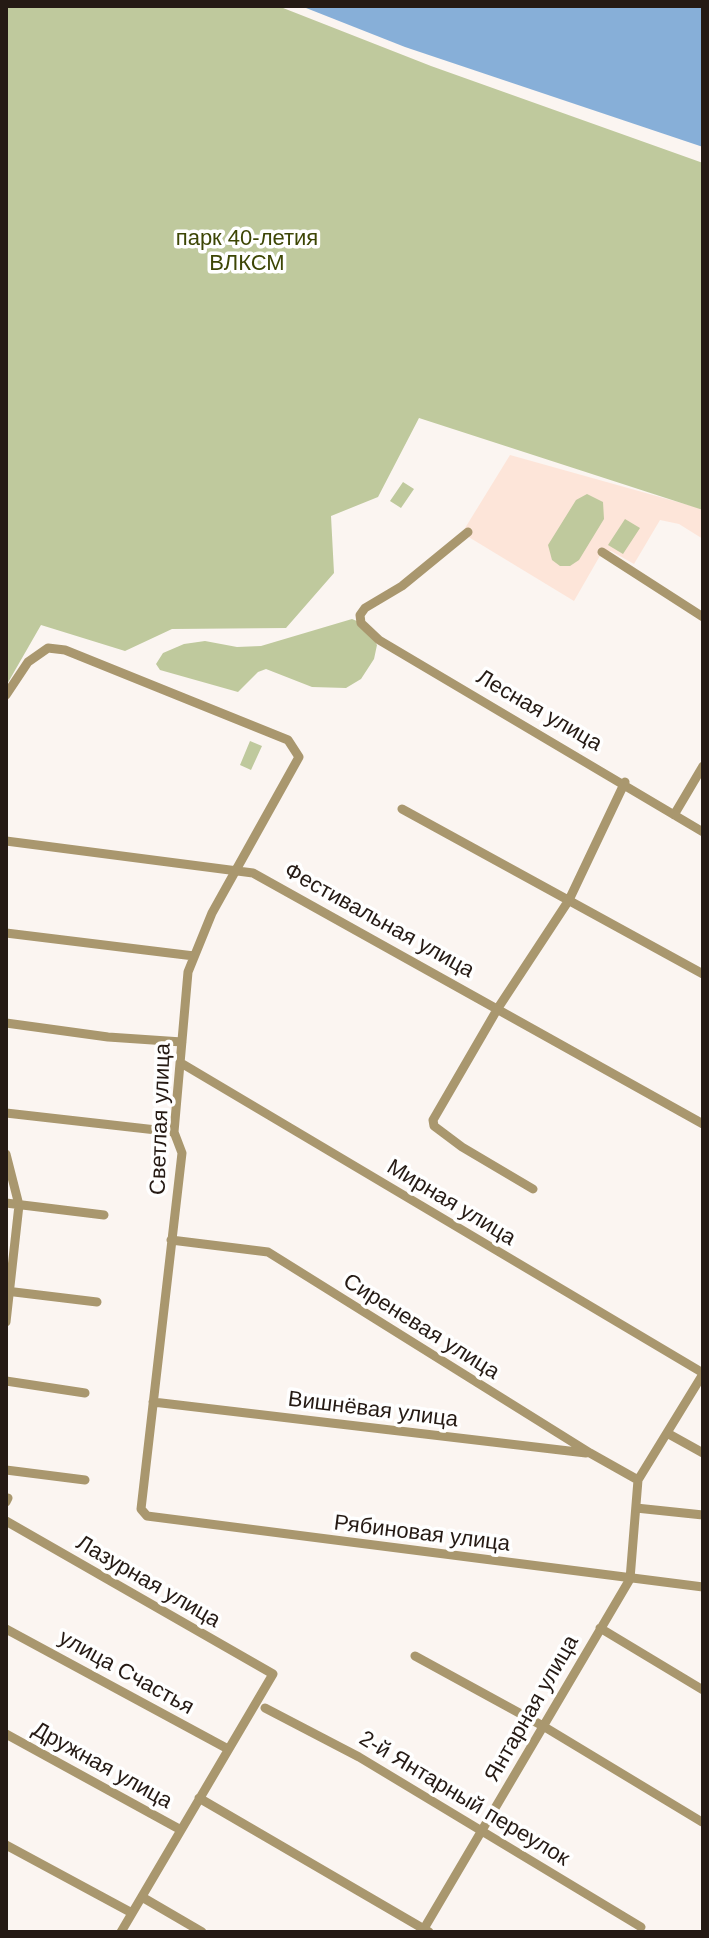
<!DOCTYPE html>
<meta charset="utf-8">
<style>
body{margin:0}
#map{position:relative;width:709px;height:1938px;overflow:hidden;background:#fbf5f1;font-family:Arial,sans-serif}
canvas{display:block}
.frame{position:absolute;inset:0;border:8px solid #251a14;pointer-events:none}
</style>
<div id="map">
<canvas width="709" height="1938"></canvas>
<div class="frame"></div>
</div>
<script>
const c = document.querySelector('canvas').getContext('2d');
c.lineJoin = 'round';
function fillPath(path, color) { c.fillStyle = color; c.fill(path, 'evenodd'); }
const poly = rows => new Path2D(rows.map(r => 'M' + r).join(''));
function stroke(path, color, width, dash) { c.strokeStyle = color; c.lineWidth = width; c.lineCap = dash ? 'butt' : 'round'; c.setLineDash(dash || []); c.stroke(path); }
function drawText(font, color, halo, rows, align = 'center') {
  c.font = font + ' Arial,sans-serif'; c.lineWidth = 7; c.setLineDash([]); c.textBaseline = 'middle'; c.strokeStyle = halo; c.fillStyle = color; for (const [text, x, y, turn = 0] of rows) {
    c.save(); c.translate(x, y); c.rotate((+turn || 0) * Math.PI / 180); c.textAlign = isNaN(turn) ? turn : align; if (halo) c.strokeText(text, 0, 0); c.fillText(text, 0, 0); c.restore();
  }
}
const built = poly([
 [510,455,703,509,703,539,679,524,660,520,634,564,611,551,601,554,574,601,462,533]
]);
const green = poly([
 [6,6,278,6,431,66,703,163,703,510,419,418,378,497,331,516,334,573,286,628,172,629,125,651,41,625,6,686],
 [403,482,414,489,401,508,390,501],
 [587,494,603,502,604,519,579,560,570,566,560,566,552,560,548,545,576,500],
 [625,519,640,528,623,554,608,545],
 [352,619,364,624,377,645,374,659,361,679,346,688,312,687,266,669,258,672,238,692,160,670,156,664,163,653,184,644,205,641,237,647,261,646],
 [250,741,262,746,251,770,240,765]
]);
const water = poly([
 [301,6,703,6,703,147,405,47]
]);
const street = poly([
 [468,532,402,586,365,608,360,615,361,623,379,640,703,832],
 [602,552,703,617],
 [6,695,28,662,48,648,65,650,288,740,299,757,212,913,188,972,174,1132,182,1153,141,1509,147,1516,703,1587],
 [402,809,703,974],
 [674,815,703,766],
 [6,841,253,873,703,1124],
 [6,933,194,956],
 [6,1023,108,1037,182,1042],
 [181,1063,703,1373],
 [6,1113,174,1132],
 [6,1154,19,1205,6,1322],
 [533,1189,462,1147,434,1126,433,1120,498,1008,569,900,625,782],
 [6,1203,104,1215],
 [171,1240,268,1252,590,1453,638,1480],
 [6,1291,97,1302],
 [6,1381,85,1393],
 [153,1402,586,1453],
 [667,1433,703,1453],
 [6,1470,85,1480],
 [6,1502,8,1498],
 [636,1508,703,1515],
 [6,1521,273,1674,121,1932],
 [600,1628,703,1690],
 [6,1629,228,1749],
 [415,1656,543,1726,702,1822],
 [265,1708,359,1757,641,1927],
 [6,1734,181,1830],
 [199,1798,429,1932],
 [6,1845,132,1913],
 [142,1897,202,1932],
 [422,1932,630,1579,638,1480,703,1374]
]);
const parkNames = [
 ["парк 40-летия",247,239],
 ["ВЛКСМ",247,264]
];
const streetNames = [
 ["Лесная улица",539,711,30],
 ["Фестивальная улица",379,921,29],
 ["Светлая улица",161,1119,-88],
 ["Мирная улица",451,1203,31],
 ["Сиреневая улица",421,1327,32],
 ["Вишнёвая улица",373,1410,7],
 ["Рябиновая улица",422,1534,7],
 ["Лазурная улица",148,1582,30],
 ["улица Счастья",126,1673,29],
 ["Янтарная улица",532,1709,-60],
 ["Дружная улица",102,1766,29],
 ["2-й Янтарный переулок",464,1799,31]
];
fillPath(built, '#fde5d9');
fillPath(green, '#bfc99d');
fillPath(water, '#87afd8');
stroke(street, '#a9976e', 9);
drawText('22px', '#3d4605', '#fff', parkNames);
drawText('22px', '#251a14', '#fff', streetNames);
</script>
